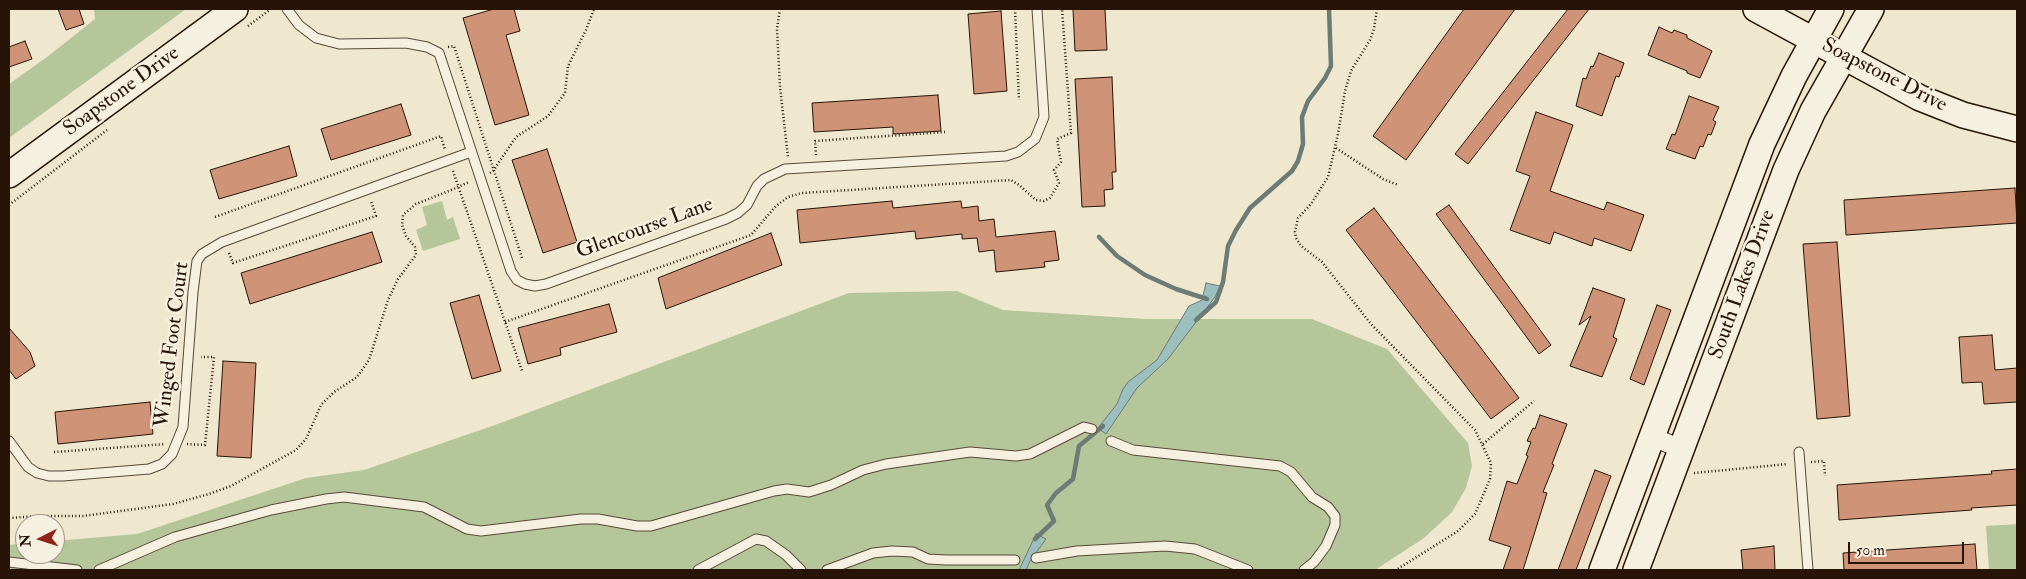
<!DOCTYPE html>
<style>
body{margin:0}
#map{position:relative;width:2026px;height:579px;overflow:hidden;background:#efe8ce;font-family:"IM FELL Double Pica",serif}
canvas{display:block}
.frame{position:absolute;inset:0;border:10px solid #271406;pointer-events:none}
.north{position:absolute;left:15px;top:514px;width:50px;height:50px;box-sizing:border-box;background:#f5f0df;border:1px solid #a39888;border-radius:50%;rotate:265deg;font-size:14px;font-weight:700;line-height:20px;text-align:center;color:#271406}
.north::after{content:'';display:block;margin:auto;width:18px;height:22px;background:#8f2418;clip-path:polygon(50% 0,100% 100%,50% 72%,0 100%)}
.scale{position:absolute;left:1848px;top:542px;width:116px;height:22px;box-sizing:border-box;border:2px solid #271406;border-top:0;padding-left:6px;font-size:15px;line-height:18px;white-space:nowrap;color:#271406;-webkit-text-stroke:4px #f5f0df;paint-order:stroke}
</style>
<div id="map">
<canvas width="2026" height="579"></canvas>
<div class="frame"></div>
<div class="north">N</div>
<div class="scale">50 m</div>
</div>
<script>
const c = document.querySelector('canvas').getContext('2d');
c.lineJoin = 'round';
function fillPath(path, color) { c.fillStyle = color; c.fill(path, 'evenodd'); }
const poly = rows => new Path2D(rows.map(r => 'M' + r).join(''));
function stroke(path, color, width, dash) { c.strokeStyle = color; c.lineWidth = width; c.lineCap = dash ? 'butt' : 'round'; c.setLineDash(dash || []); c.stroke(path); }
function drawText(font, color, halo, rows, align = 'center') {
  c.font = font + ' "IM FELL Double Pica",serif'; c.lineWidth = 5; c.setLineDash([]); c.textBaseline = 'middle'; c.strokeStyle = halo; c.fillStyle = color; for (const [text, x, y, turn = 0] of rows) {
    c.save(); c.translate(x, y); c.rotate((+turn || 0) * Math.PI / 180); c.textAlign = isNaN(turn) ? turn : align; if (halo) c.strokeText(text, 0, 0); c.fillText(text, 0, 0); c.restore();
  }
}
const green = poly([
 [94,9,186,9,9,138,9,84,47,57,95,19],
 [442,201,447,220,453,217,460,239,423,251,416,230,427,225,422,207],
 [957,291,1003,310,1146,319,1312,319,1387,349,1468,443,1472,466,1466,488,1452,512,1424,538,1375,570,9,570,9,545,25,543,25,554,55,554,55,541,137,534,306,478,364,470,495,425,849,293],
 [2017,524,2017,570,1989,570,1986,526]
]);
const water = poly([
 [1206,283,1220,286,1215,297,1168,359,1137,388,1106,434,1098,428,1117,404,1123,389,1128,382,1157,360,1189,306,1202,300,1206,283],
 [1036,534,1046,539,1030,561,1026,570,1019,570,1036,534]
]);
const stream = poly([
 [1099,237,1117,256,1145,275,1176,289,1207,299],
 [1196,320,1216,302,1223,282,1228,246,1236,230,1250,208,1292,171,1298,161,1303,144,1302,117,1308,101,1325,78,1331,66,1329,9],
 [1035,539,1054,521,1047,505,1056,493,1073,479,1079,446,1103,426]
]);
const building = poly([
 [58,9,79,9,84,24,66,30,58,9],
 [494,9,514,9,520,31,506,35,529,115,495,125,463,18,494,9],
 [1073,9,1105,9,1107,50,1075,51,1073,9],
 [1464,9,1515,9,1406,160,1373,136,1464,9],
 [1568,9,1589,9,1468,164,1455,154,1568,9],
 [1001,11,1007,91,974,94,968,14,1001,11],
 [1659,27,1672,33,1674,30,1687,35,1687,38,1712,51,1700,78,1687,73,1687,71,1648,55,1659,27],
 [25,41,32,59,9,67,9,47,25,41],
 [1599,53,1624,63,1619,77,1616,76,1602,116,1576,106,1583,78,1586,79,1591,66,1593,67,1599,53],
 [1112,77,1116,172,1112,172,1113,189,1104,190,1105,206,1082,207,1075,79,1112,77],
 [938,95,941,131,893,134,893,127,814,132,812,103,938,95],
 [1689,96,1719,107,1713,120,1716,122,1711,135,1708,134,1703,147,1700,146,1695,159,1666,149,1672,134,1675,135,1689,96],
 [401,104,411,135,331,160,321,129,401,104],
 [1536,112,1573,125,1550,191,1604,210,1607,202,1644,215,1631,251,1594,238,1592,246,1554,232,1550,244,1510,230,1530,176,1516,171,1536,112],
 [289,146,297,176,219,199,210,170,289,146],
 [547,149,577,242,543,253,512,160,547,149],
 [2015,188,2017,223,1846,235,1844,200,2015,188],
 [892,201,893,208,961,201,962,208,978,206,979,221,994,219,996,237,1055,231,1059,260,1044,262,1045,267,996,272,994,250,979,252,977,238,962,239,962,234,916,239,915,231,800,243,797,210,892,201],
 [1449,205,1551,345,1539,354,1436,214,1449,205],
 [1374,208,1519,398,1491,419,1346,230,1374,208],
 [372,232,382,262,250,304,241,273,372,232],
 [771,233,782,265,666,309,658,278,771,233],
 [1837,242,1850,416,1817,419,1803,244,1837,242],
 [1593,288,1625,299,1613,337,1617,339,1602,377,1570,366,1591,316,1579,325,1593,288],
 [479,295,501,371,472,379,450,303,479,295],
 [609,304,617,332,560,348,561,355,528,364,518,328,609,304],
 [1657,305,1671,310,1644,385,1630,379,1657,305],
 [9,328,30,352,35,366,16,379,9,370,9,328],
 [1992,335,1995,370,2017,368,2017,402,1984,404,1982,382,1962,383,1959,337,1992,335],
 [223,361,256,363,251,458,217,456,223,361],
 [150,402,153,434,58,444,55,412,150,402],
 [1540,415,1567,424,1552,464,1554,465,1543,492,1547,493,1523,570,1503,570,1511,547,1489,540,1507,481,1517,484,1528,456,1526,455,1531,442,1527,441,1533,428,1535,429,1540,415],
 [2017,469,2017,505,1971,508,1972,510,1839,520,1837,485,1992,474,1991,471,2017,469],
 [1595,470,1611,476,1576,570,1558,570,1595,470],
 [1975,544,1977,570,1844,570,1843,553,1975,544],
 [1774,546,1775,570,1743,570,1741,550,1774,546]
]);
const path = poly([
 [780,9,777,29,780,87,788,157],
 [1015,9,1019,100],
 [1377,9,1374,29,1370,40,1351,71,1345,91,1338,134,1328,177,1311,204,1298,218,1295,232,1296,238,1301,246,1322,262,1371,324,1475,430,1491,463,1490,479,1475,514,1458,531,1396,570],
 [248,26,271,9],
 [448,47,454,46,522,258],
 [1336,148,1383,179,1398,185],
 [816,155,815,141,945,132],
 [453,171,522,371],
 [490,173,493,171,516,137,548,116,565,93,568,66,586,30,594,9],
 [9,205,107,130],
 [215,217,441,136,445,150],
 [229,253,233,263,376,216,371,201],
 [505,322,751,235,776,206,788,197,802,193,1011,180,1019,185,1036,200,1044,201,1050,198,1059,183,1054,170,1061,162,1057,139,1071,133,1062,9],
 [187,444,205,445,214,357,201,357],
 [1483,444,1534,401],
 [54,452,165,444],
 [1811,462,1824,461,1825,476],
 [1694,473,1788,464],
 [9,518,38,516,83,516,173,504,209,494,231,486,296,450,306,439,321,405,334,392,357,377,369,360,388,300,398,279,416,255,415,247,406,236,402,225,403,215,416,204,449,191,469,182]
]);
const lane = poly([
 [287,9,299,25,316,38,339,44,406,43,427,47,439,53,511,271,517,280,525,284,535,286,546,284,726,219,738,213,747,205,757,186,764,179,785,169,1006,156,1018,152,1035,139,1044,117,1037,9],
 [9,441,28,467,37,473,49,476,63,476,149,469,162,464,172,454,183,427,193,292,197,261,202,254,222,242,471,152],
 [1111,441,1133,450,1280,466,1291,472,1312,497,1328,507,1335,516,1335,525,1326,546,1314,562,1304,570],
 [1799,452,1808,570],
 [1036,558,1077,551,1165,546,1195,549,1248,570],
 [9,562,77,570],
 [99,570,175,537,271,510,326,499,344,497,424,507,467,529,481,531,581,519,598,519,637,526,651,526,774,491,787,489,809,492,831,485,863,470,886,464,970,452,1016,456,1030,454,1084,427,1092,429],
 [698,570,756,539,766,541,786,555,801,570],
 [827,570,873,553,892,551,913,552,928,559,946,560,1015,560]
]);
const street = poly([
 [1653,437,1681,449]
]);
const secondary = poly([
 [1756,9,1920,98,1963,115,2017,129],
 [9,175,235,9],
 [1602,570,1762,144,1794,76,1831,9],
 [1636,570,1786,170,1813,111,1871,9]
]);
const streetNames = [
 ["Soapstone Drive",1884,76,27],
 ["Soapstone Drive",122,92,-36],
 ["Glencourse Lane",645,229,-20],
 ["South Lakes Drive",1743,285,-70],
 ["Winged Foot Court",173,345,-83]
];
fillPath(green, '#b5c69b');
fillPath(water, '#9cbfc0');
stroke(water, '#6d7b76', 1);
stroke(stream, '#6d7b76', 4.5);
fillPath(building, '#cf9377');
stroke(building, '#271406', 1);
stroke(lane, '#594938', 11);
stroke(street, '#594938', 20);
stroke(secondary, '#271406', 28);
stroke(path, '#271406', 2.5, [1, 2.5]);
stroke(lane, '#f5f0df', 9);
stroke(street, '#f5f0df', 18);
stroke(secondary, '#f5f0df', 25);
drawText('21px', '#271406', '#f5f0df', streetNames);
</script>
